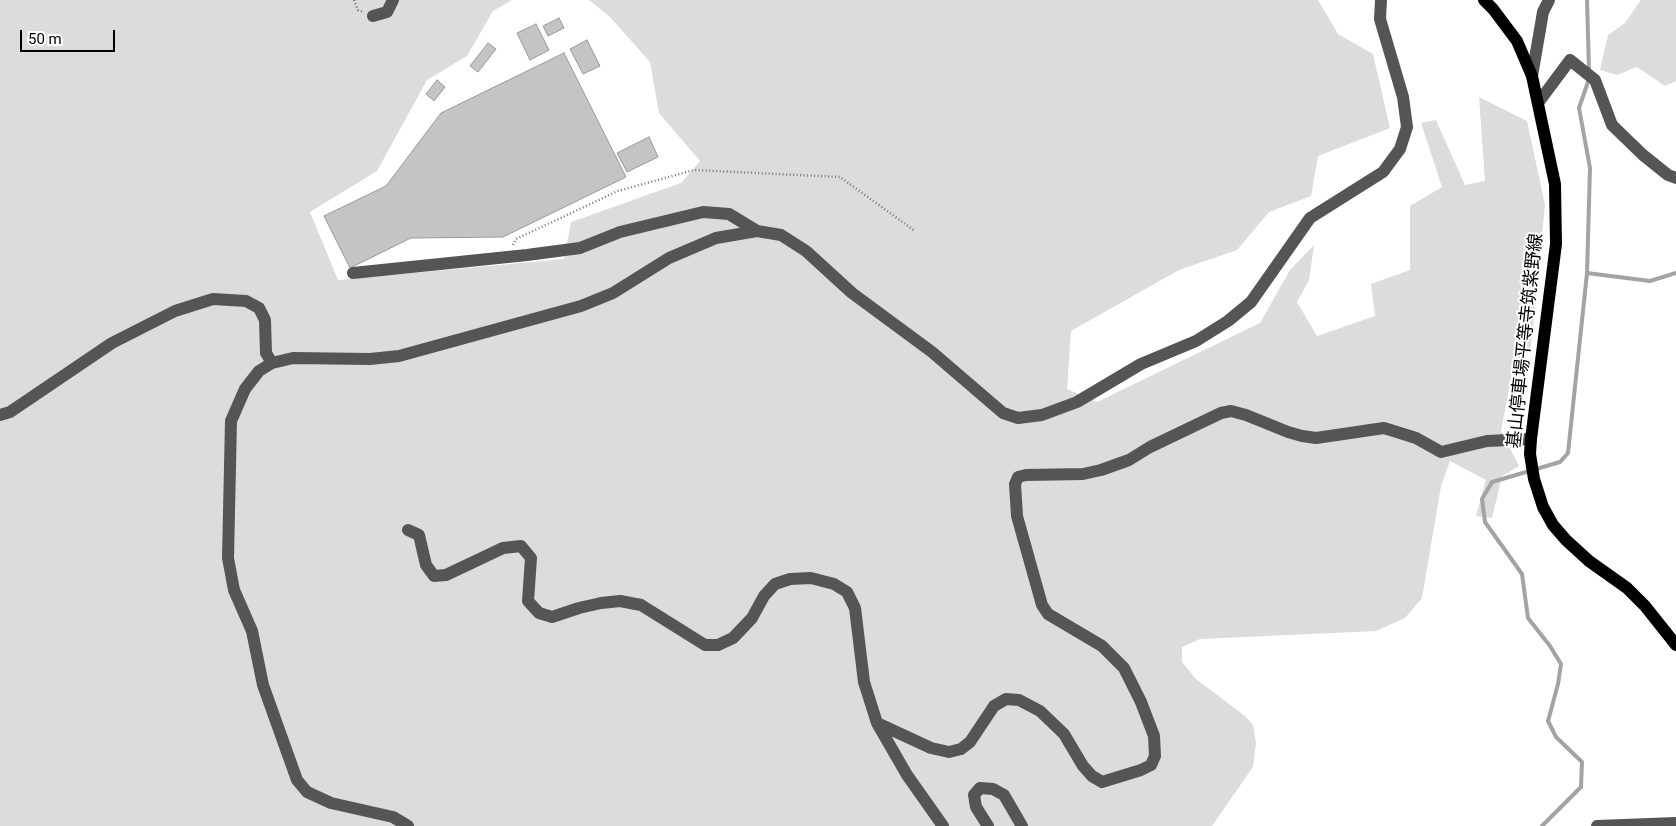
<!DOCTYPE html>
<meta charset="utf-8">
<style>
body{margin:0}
#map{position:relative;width:1676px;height:826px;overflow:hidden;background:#fff;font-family:Roboto,sans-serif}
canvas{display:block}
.scale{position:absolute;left:20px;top:30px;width:95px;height:22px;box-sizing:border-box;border:2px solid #000;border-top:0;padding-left:6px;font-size:15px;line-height:18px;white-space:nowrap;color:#000;-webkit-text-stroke:4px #fff;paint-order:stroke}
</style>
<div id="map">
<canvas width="1676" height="826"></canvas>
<div class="scale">50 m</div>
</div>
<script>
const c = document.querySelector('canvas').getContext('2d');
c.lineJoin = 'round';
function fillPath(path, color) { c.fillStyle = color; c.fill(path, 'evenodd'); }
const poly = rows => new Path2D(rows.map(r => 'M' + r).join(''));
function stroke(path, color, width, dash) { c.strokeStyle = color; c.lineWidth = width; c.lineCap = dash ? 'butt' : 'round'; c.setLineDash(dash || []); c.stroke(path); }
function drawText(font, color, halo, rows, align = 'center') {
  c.font = font + ' Roboto,"Noto Sans JP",sans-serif'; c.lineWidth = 4; c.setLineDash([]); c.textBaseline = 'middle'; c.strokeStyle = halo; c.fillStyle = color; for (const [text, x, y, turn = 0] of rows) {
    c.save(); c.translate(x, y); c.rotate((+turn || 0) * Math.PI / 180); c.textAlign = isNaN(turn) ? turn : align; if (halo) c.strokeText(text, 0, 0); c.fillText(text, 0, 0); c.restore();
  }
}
const green = poly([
 [0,0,512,0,493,11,467,56,427,80,377,171,310,212,338,280,564,259,571,222,681,183,700,161,659,113,650,62,610,17,589,0,1318,0,1338,34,1373,54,1390,128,1318,156,1311,196,1269,212,1237,250,1179,270,1071,331,1067,389,1097,402,1260,323,1290,270,1314,245,1309,280,1297,302,1317,336,1375,316,1371,284,1410,270,1410,206,1442,187,1421,123,1436,120,1465,185,1485,181,1479,97,1527,121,1545,205,1531,347,1512,373,1501,431,1519,466,1502,476,1492,518,1476,516,1486,480,1450,461,1441,486,1422,598,1405,618,1376,631,1200,639,1182,647,1182,662,1196,679,1245,716,1253,725,1256,743,1253,767,1212,826,0,826],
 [1641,0,1676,0,1676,81,1665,86,1637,67,1617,75,1600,70,1608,35,1625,23]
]);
const stream = poly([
 [1587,0,1589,70],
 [1587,273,1650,281,1676,273],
 [1542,826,1581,787,1582,762,1556,737,1548,721,1558,684,1561,664,1550,646,1528,618,1522,574,1485,522,1482,499,1492,482,1560,462,1568,453,1587,273,1590,168,1579,108,1589,79]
]);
const building = poly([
 [559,18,564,28,548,36,543,26,559,18],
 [536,24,549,50,530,60,517,33,536,24],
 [587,40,600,66,583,74,570,49,587,40],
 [488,43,496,49,478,72,470,66,488,43],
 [564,53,626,177,503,237,411,238,350,268,324,216,386,186,441,113,564,53],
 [437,80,445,87,434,101,426,94,437,80],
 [649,137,658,157,627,172,617,153,649,137]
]);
const path = poly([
 [354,0,358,10,363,12],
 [513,245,516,239,618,191,694,170,840,177,915,231]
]);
const minor = poly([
 [373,16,387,12,393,0],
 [1532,76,1543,12,1549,0],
 [1538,103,1570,60,1595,80,1612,125,1643,155,1668,175,1676,178],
 [353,273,527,255,580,248,620,232,703,212,729,214,757,231,781,235,806,251,852,293,932,352,1003,413,1018,418,1042,415,1077,402,1141,364,1196,341,1228,321,1251,302,1310,218,1383,172,1400,149,1407,127,1403,97,1380,19,1381,0],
 [0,415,10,412,112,343,175,311,213,299,246,301,259,308,265,320,266,353,272,363],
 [408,530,419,535,426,565,434,576,446,575,503,548,521,546,531,558,528,601,539,613,552,617,579,608,601,603,620,601,641,605,705,645,718,645,733,638,752,618,764,596,775,584,790,579,811,578,834,584,847,592,855,608,864,682,877,723,907,775,943,826],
 [877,723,931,748,949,752,961,749,970,742,994,706,1006,699,1019,700,1040,711,1064,734,1083,766,1092,776,1102,782,1141,770,1151,765,1155,756,1154,736,1141,702,1124,668,1102,646,1048,614,1042,605,1017,516,1015,484,1018,477,1026,475,1083,474,1101,470,1129,460,1150,447,1221,413,1231,411,1246,415,1288,432,1302,436,1316,438,1384,428,1416,438,1441,452,1487,441,1531,439],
 [408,826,393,817,331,803,307,792,297,780,263,685,252,631,234,590,228,558,231,421,245,389,259,371,272,363,293,358,370,359,399,356,581,306,613,293,669,258,716,238,757,231],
 [988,826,976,807,974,795,980,788,993,789,1004,795,1022,826],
 [1597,826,1676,823]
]);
const major = poly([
 [1484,0,1493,9,1517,41,1532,76,1555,184,1556,244,1531,439,1530,454,1534,479,1543,507,1553,525,1566,540,1589,561,1627,588,1645,606,1676,645]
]);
const streetNames = [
 ["基山停車場平等寺筑紫野線",1526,341,-84]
];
fillPath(green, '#dcdcdc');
stroke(stream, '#a3a3a3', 4);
fillPath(building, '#c4c4c4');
stroke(building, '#999', 1);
stroke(path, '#777', 2.5, [1, 2.5]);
stroke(minor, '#555', 12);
stroke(major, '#000', 12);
drawText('18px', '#000', '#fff', streetNames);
</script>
